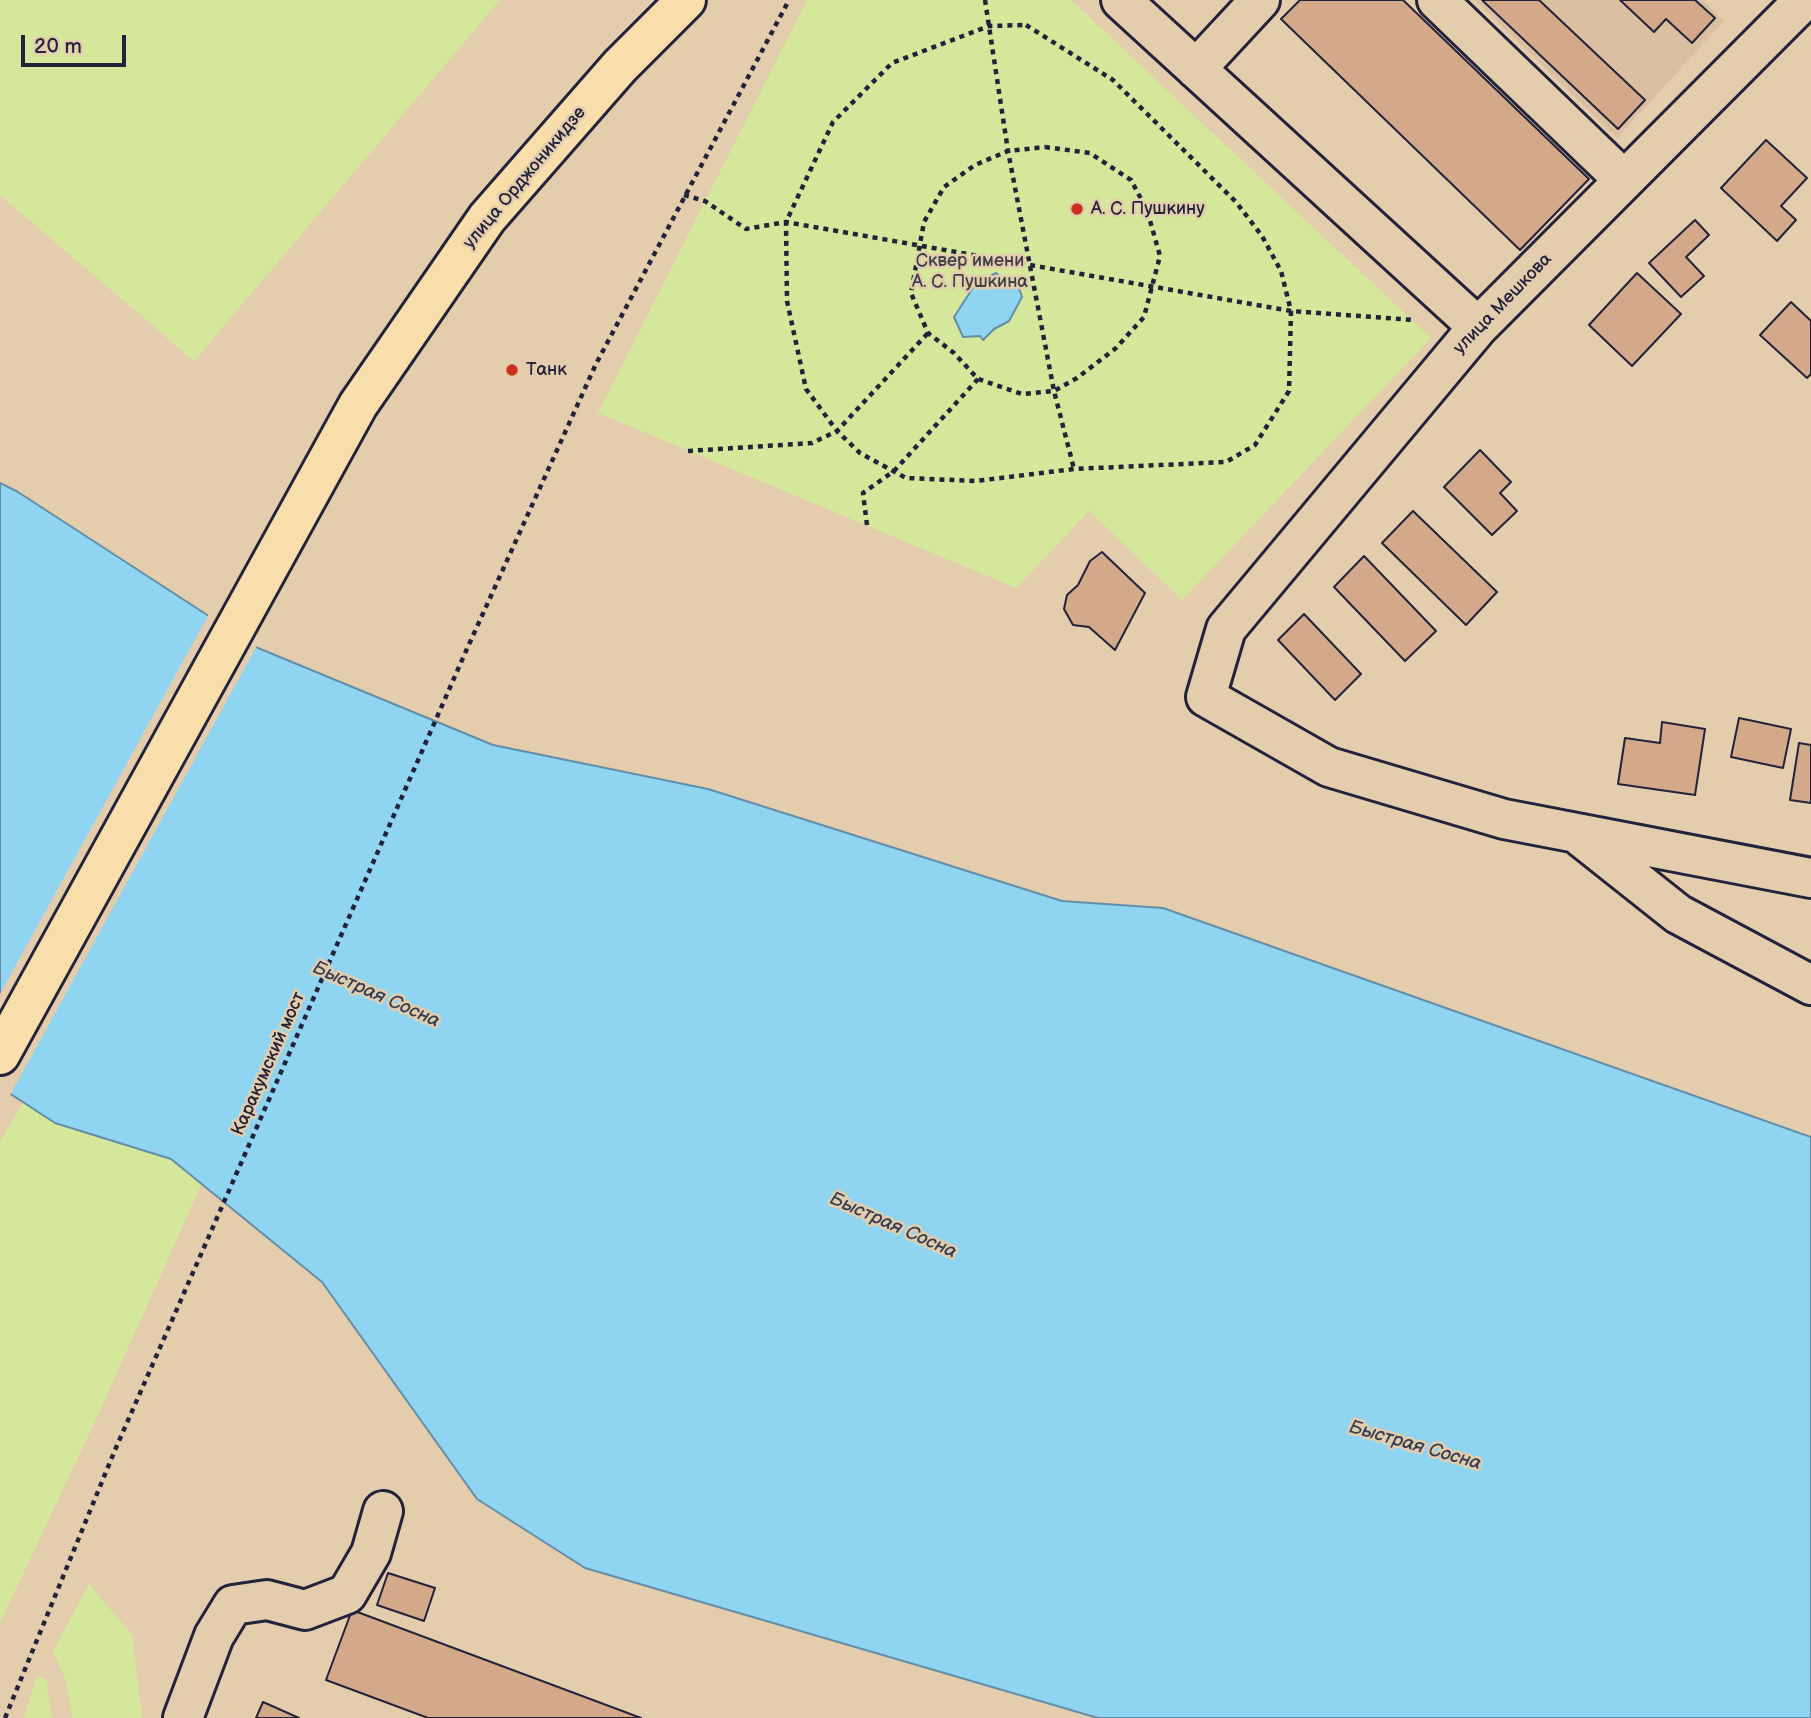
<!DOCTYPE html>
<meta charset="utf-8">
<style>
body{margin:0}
#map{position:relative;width:1811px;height:1718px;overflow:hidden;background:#e3cdac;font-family:"Balsamiq Sans",sans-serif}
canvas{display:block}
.scale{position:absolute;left:21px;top:35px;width:105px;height:32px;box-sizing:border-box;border:4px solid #22223b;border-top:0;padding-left:9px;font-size:21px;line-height:24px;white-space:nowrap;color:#22223b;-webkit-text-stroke:5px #e3cdac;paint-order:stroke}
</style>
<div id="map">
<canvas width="1811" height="1718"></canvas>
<div class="scale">20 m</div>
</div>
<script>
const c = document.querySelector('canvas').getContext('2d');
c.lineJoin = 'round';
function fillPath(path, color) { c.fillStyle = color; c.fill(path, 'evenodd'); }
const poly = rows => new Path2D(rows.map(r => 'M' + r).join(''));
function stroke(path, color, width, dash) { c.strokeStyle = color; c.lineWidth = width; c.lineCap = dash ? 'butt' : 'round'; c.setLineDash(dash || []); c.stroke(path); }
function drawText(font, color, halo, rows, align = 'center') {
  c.font = font + ' "Balsamiq Sans",sans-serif'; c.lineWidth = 5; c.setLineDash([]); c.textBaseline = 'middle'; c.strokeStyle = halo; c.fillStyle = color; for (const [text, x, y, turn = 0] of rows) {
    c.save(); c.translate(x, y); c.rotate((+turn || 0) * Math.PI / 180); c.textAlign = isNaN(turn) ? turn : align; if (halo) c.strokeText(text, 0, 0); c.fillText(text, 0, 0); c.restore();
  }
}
const built = poly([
 [1475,0,1702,0,1724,21,1617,138]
]);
const green = poly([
 [0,0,500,0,194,361,0,195],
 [807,0,1071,0,1431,338,1182,600,1089,511,1016,588,598,413],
 [23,1102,55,1123,171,1159,202,1183,99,1413,0,1623,0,1142],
 [89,1584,132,1635,142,1718,72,1718,66,1681,53,1651],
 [37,1677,46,1678,52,1718,24,1718]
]);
const water = poly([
 [996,273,1002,278,1016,279,1022,297,1009,321,994,329,983,340,980,336,963,337,954,317,976,283,996,273],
 [0,483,18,492,258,648,493,745,708,789,1062,901,1163,908,1811,1137,1811,1718,1098,1718,585,1568,477,1499,322,1282,171,1159,55,1123,0,1087,0,483]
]);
const pier = poly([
 [210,612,258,644,9,1097,0,1091,0,994]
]);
const building = poly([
 [1300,0,1403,0,1589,179,1520,250,1281,19,1300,0],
 [1482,0,1539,0,1645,100,1618,129,1482,0],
 [1620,0,1695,0,1715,18,1692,43,1666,19,1654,32,1620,0],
 [1766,140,1807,178,1781,206,1796,220,1777,241,1721,188,1766,140],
 [1695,220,1709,235,1686,257,1704,276,1681,297,1649,263,1695,220],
 [1637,273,1681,314,1632,366,1589,325,1637,273],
 [1791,302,1811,321,1811,374,1807,378,1760,335,1791,302],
 [1480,450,1511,482,1500,493,1517,511,1492,535,1444,487,1480,450],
 [1413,511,1497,592,1466,625,1382,543,1413,511],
 [1102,552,1145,593,1115,650,1089,627,1073,625,1064,609,1067,595,1078,585,1090,561,1102,552],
 [1364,556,1436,631,1405,661,1334,587,1364,556],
 [1304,614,1361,674,1335,700,1278,640,1304,614],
 [1739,718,1791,729,1783,768,1731,757,1739,718],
 [1662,722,1705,729,1695,795,1618,784,1625,738,1660,743,1662,722],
 [1799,743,1811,745,1811,803,1790,800,1799,743],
 [388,1573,435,1588,424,1621,377,1605,388,1573],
 [352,1610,641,1718,428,1718,326,1680,352,1610],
 [263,1702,299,1718,256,1718,263,1702]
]);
const path = poly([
 [985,0,1008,151,1054,391,1074,469],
 [1026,25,1113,80,1236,202,1262,236,1281,271,1291,311,1289,391,1255,445,1226,462,1074,469,976,481,906,478,860,453,837,431,806,389,787,301,786,222,833,122,892,63,989,26,1026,25],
 [1045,147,1090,153,1131,180,1147,210,1160,256,1144,317,1116,348,1077,378,1054,391,1022,394,978,379,954,353,928,333,911,293,924,222,944,187,975,165,1008,151,1045,147],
 [684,195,705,201,746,229,786,222,1291,311,1414,320],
 [688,451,812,443,837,431,928,333],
 [867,525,863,493,894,471,978,379],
 [5,1718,115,1450,466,651,596,364,789,0]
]);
const minor = poly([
 [1121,0,1478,327],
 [1437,0,1624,180],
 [1804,0,1478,327,1226,629,1206,697,1329,767,1504,819,1811,878],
 [1196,69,1260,0],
 [1581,837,1678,914,1811,985],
 [183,1718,214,1636,233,1605,267,1600,305,1610,347,1594,371,1553,383,1511]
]);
const major = poly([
 [0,1055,358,405,487,218,620,66,686,0]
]);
const markers = [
 [1077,209,7,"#c8321e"],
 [512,370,7,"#c8321e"]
];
const streetNames = [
 ["улица Орджоникидзе",525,178,-50],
 ["улица Мешкова",1503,304,-46],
 ["Каракумский мост",269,1064,-66]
];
const poiNames = [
 ["А. С. Пушкину",1091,209],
 ["Танк",526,370]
];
const parkNames = [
 ["Сквер имени",970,261],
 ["А. С. Пушкина",970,282]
];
const waterNames = [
 ["Быстрая Сосна",376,995,24],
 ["Быстрая Сосна",893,1226,24],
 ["Быстрая Сосна",1415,1446,16]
];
fillPath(built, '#dabfa0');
fillPath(green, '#d5e79b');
fillPath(water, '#8fd5f1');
stroke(water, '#638da8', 2);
fillPath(pier, '#e3cdac');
fillPath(building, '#d3a989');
stroke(building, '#22223b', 2);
stroke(minor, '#22223b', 44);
stroke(major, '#22223b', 44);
stroke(path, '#22223b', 4.5, [5, 5]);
stroke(minor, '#e3cdac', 38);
stroke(major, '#f8deab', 38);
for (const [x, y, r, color] of markers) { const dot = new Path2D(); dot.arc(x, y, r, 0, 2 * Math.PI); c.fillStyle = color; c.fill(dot); stroke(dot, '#e3cdac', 2.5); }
drawText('18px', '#22223b', '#e3cdac', streetNames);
drawText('18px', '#22223b', '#e3cdac', poiNames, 'left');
drawText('18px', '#3d4049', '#e3cdac', parkNames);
drawText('italic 19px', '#323d56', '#e3cdac', waterNames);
</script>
